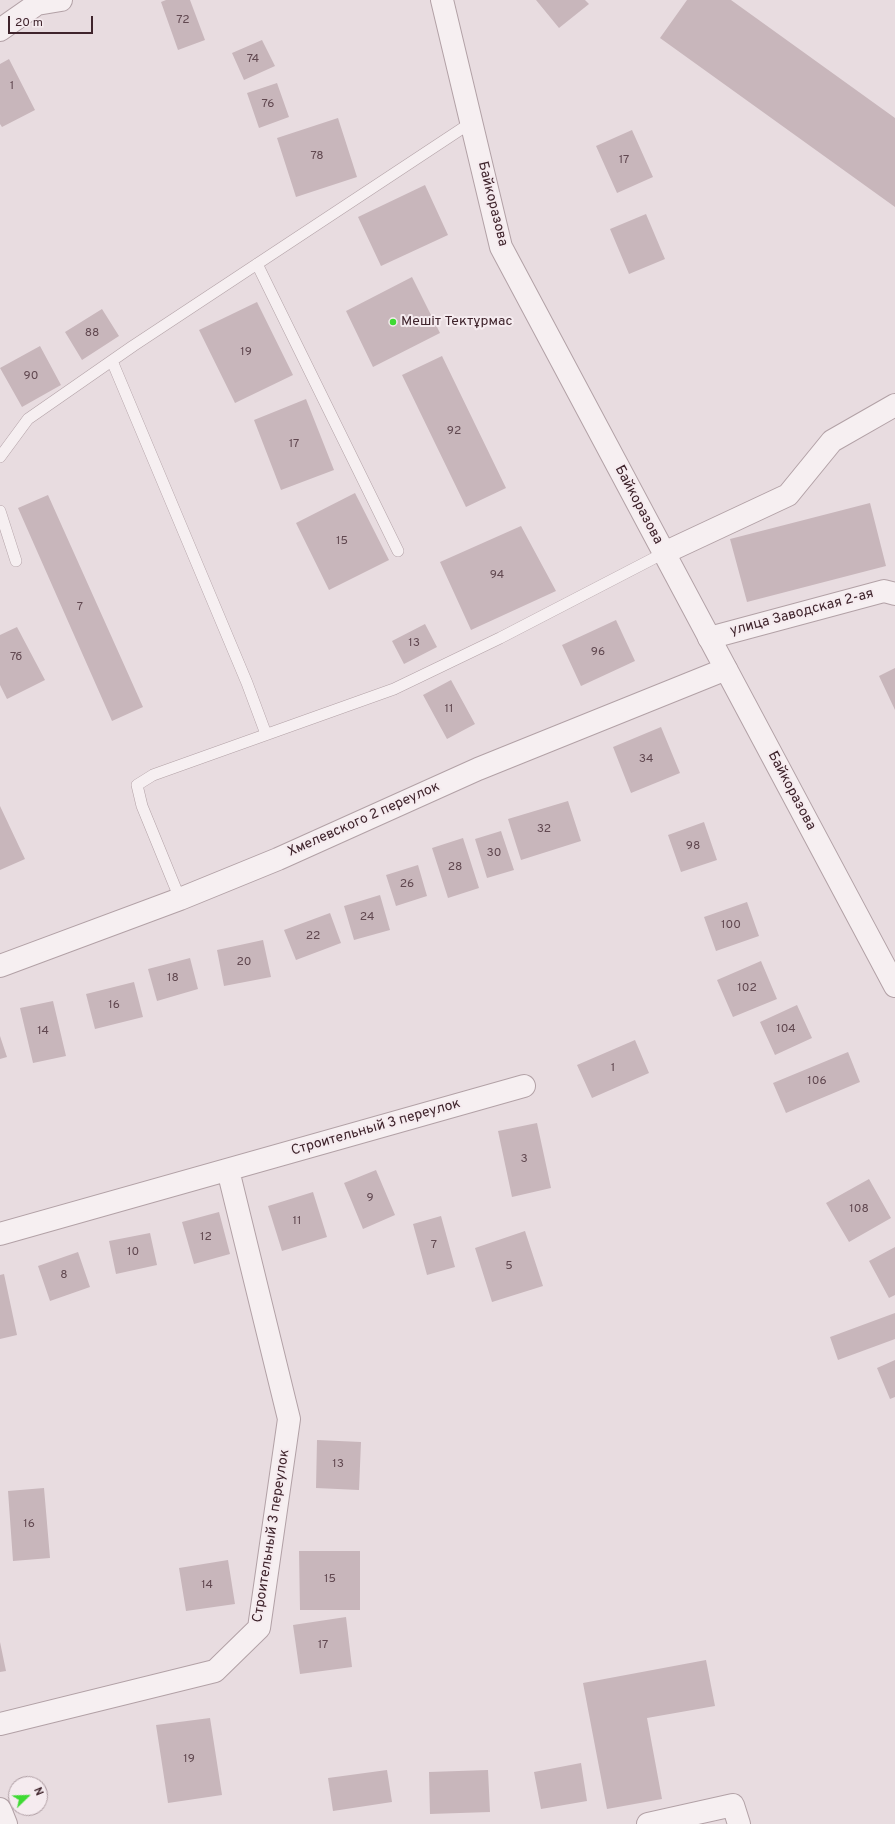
<!DOCTYPE html>
<meta charset="utf-8">
<style>
body{margin:0}
#map{position:relative;width:895px;height:1824px;overflow:hidden;background:#e8dce0;font-family:Overpass,sans-serif}
canvas{display:block}
.north{position:absolute;left:8px;top:1776px;width:40px;height:40px;box-sizing:border-box;background:#f5ebef;border:1px solid #ac9ba1;border-radius:50%;rotate:67deg;font-size:11px;font-weight:700;line-height:16px;text-align:center;color:#3f242c}
.north::after{content:'';display:block;margin:auto;width:14px;height:18px;background:#3eda33;clip-path:polygon(50% 0,100% 100%,50% 72%,0 100%)}
.scale{position:absolute;left:8px;top:16px;width:85px;height:18px;box-sizing:border-box;border:2px solid #3f242c;border-top:0;padding-left:5px;font-size:12px;line-height:14px;white-space:nowrap;color:#3f242c;-webkit-text-stroke:3px #f5ebef;paint-order:stroke}
</style>
<div id="map">
<canvas width="895" height="1824"></canvas>
<div class="north">N</div>
<div class="scale">20 m</div>
</div>
<script>
const c = document.querySelector('canvas').getContext('2d');
c.lineJoin = 'round';
function fillPath(path, color) { c.fillStyle = color; c.fill(path, 'evenodd'); }
const poly = rows => new Path2D(rows.map(r => 'M' + r).join(''));
function stroke(path, color, width, dash) { c.strokeStyle = color; c.lineWidth = width; c.lineCap = dash ? 'butt' : 'round'; c.setLineDash(dash || []); c.stroke(path); }
function drawText(font, color, halo, rows, align = 'center') {
  c.font = font + ' Overpass,sans-serif'; c.lineWidth = 4; c.setLineDash([]); c.textBaseline = 'middle'; c.strokeStyle = halo; c.fillStyle = color; for (const [text, x, y, turn = 0] of rows) {
    c.save(); c.translate(x, y); c.rotate((+turn || 0) * Math.PI / 180); c.textAlign = isNaN(turn) ? turn : align; if (halo) c.strokeText(text, 0, 0); c.fillText(text, 0, 0); c.restore();
  }
}
const building = poly([
 [166,0,190,0,205,40,178,50,161,2],
 [536,0,585,0,589,4,559,28],
 [687,0,731,0,895,118,895,207,660,38],
 [262,40,275,66,244,80,232,53],
 [9,59,35,110,2,127,0,124,0,64],
 [277,83,289,117,259,128,247,93],
 [338,118,357,177,296,197,277,138],
 [632,130,653,177,617,193,596,146],
 [425,185,448,235,381,266,358,217],
 [646,214,665,259,629,274,610,229],
 [412,277,440,333,373,367,346,311],
 [257,302,293,375,235,403,199,330],
 [102,309,119,336,82,360,65,332],
 [40,346,61,385,22,407,0,368],
 [442,356,506,488,466,507,402,375],
 [306,399,334,470,281,490,254,420],
 [355,493,389,560,329,590,296,523],
 [48,495,143,707,112,721,18,508],
 [870,503,886,566,747,602,730,539],
 [521,526,556,591,471,630,440,562],
 [616,620,635,661,581,686,562,645],
 [425,624,437,647,404,664,392,641],
 [17,627,45,680,7,699,0,685,0,635],
 [895,668,895,710,879,676],
 [451,680,475,724,447,739,423,695],
 [661,727,680,773,631,793,613,747],
 [568,801,581,841,521,860,508,819],
 [0,806,25,859,0,870],
 [704,822,717,860,681,872,668,835],
 [501,831,514,870,487,878,475,839],
 [463,838,479,888,448,898,432,848],
 [418,865,427,896,396,906,386,875],
 [380,895,390,930,354,940,344,906],
 [747,902,759,936,716,951,704,917],
 [330,913,341,943,296,960,284,930],
 [263,940,271,977,224,986,217,950],
 [190,958,198,989,157,1001,148,969],
 [761,961,777,999,733,1017,717,980],
 [134,982,143,1017,95,1029,86,994],
 [53,1001,66,1056,33,1063,20,1008],
 [797,1005,812,1038,775,1055,760,1022],
 [0,1036,7,1057,0,1059],
 [635,1040,649,1073,592,1098,577,1065],
 [848,1052,860,1082,786,1113,773,1083],
 [537,1123,551,1188,512,1197,498,1131],
 [376,1170,395,1215,363,1229,344,1183],
 [869,1179,891,1218,849,1242,826,1203],
 [313,1192,327,1237,282,1251,268,1206],
 [219,1212,230,1254,194,1264,182,1222],
 [441,1216,455,1267,427,1275,413,1224],
 [525,1231,543,1286,492,1302,475,1248],
 [150,1233,157,1265,116,1274,109,1241],
 [895,1247,895,1295,889,1298,869,1261],
 [78,1252,90,1287,50,1301,38,1266],
 [4,1274,17,1335,0,1339,0,1275],
 [895,1313,895,1339,838,1360,830,1337],
 [895,1360,895,1397,890,1399,877,1368],
 [317,1440,361,1442,359,1490,316,1488],
 [44,1488,50,1558,13,1561,8,1491],
 [299,1551,360,1551,360,1610,300,1610],
 [228,1560,235,1604,186,1611,179,1568],
 [346,1617,352,1667,300,1674,293,1625],
 [0,1642,6,1671,0,1672],
 [706,1660,715,1706,647,1718,662,1799,607,1809,583,1683],
 [210,1718,222,1795,168,1803,156,1725],
 [581,1763,587,1801,541,1809,534,1772],
 [387,1770,392,1802,333,1811,328,1778],
 [488,1770,490,1812,430,1814,429,1772]
]);
const service = poly([
 [257,264,398,551],
 [112,361,247,683,266,734],
 [0,457,28,419,133,346,472,122],
 [0,511,16,561],
 [180,899,142,806,137,785,153,775,394,689,500,638,664,553]
]);
const minor = poly([
 [0,30,37,4,61,0],
 [664,553,788,495,832,441,895,405],
 [709,638,884,591,895,594],
 [0,966,180,899,278,859,478,769,726,669],
 [0,1234,524,1086],
 [0,1724,215,1671,259,1628,289,1419,228,1170],
 [0,1809,6,1824],
 [648,1824,733,1805,739,1824]
]);
const tertiary = poly([
 [442,0,501,247,895,986]
]);
const markers = [
 [393,322,4,"#3eda33"]
];
const numberNames = [
 ["72",183,21],
 ["74",253,60],
 ["1",12,87],
 ["76",268,105],
 ["78",317,157],
 ["17",624,161],
 ["88",92,334],
 ["19",246,353],
 ["90",31,377],
 ["92",454,432],
 ["17",294,445],
 ["15",342,542],
 ["94",497,576],
 ["7",80,608],
 ["13",414,644],
 ["96",598,653],
 ["7б",16,658],
 ["11",449,710],
 ["34",646,760],
 ["32",544,830],
 ["98",693,847],
 ["30",494,854],
 ["28",455,868],
 ["26",407,885],
 ["24",367,918],
 ["100",731,926],
 ["22",313,937],
 ["20",244,963],
 ["18",173,979],
 ["102",747,989],
 ["16",114,1006],
 ["104",786,1030],
 ["14",43,1032],
 ["1",613,1069],
 ["106",817,1082],
 ["3",524,1160],
 ["9",370,1199],
 ["108",859,1210],
 ["11",297,1222],
 ["12",206,1238],
 ["7",434,1246],
 ["10",133,1253],
 ["5",509,1267],
 ["8",64,1276],
 ["13",338,1465],
 ["16",29,1525],
 ["15",330,1580],
 ["14",207,1586],
 ["17",323,1646],
 ["19",189,1760]
];
const streetNames = [
 ["Байкоразова",492,204,76],
 ["Байкоразова",638,505,62],
 ["улица Заводская 2-ая",802,613,-15],
 ["Байкоразова",791,791,62],
 ["Хмелевского 2 переулок",364,820,-24],
 ["Строительный 3 переулок",376,1128,-16],
 ["Строительный 3 переулок",272,1536,-81]
];
const poiNames = [
 ["Мешіт Тектұрмас",401,322]
];
fillPath(building, '#c8b6bb');
stroke(service, '#b2a1a6', 12);
stroke(minor, '#b2a1a6', 24);
stroke(tertiary, '#b2a1a6', 24);
stroke(service, '#f6eff1', 11);
stroke(minor, '#f6eff1', 22);
stroke(tertiary, '#f6eff1', 22);
for (const [x, y, r, color] of markers) { const dot = new Path2D(); dot.arc(x, y, r, 0, 2 * Math.PI); c.fillStyle = color; c.fill(dot); stroke(dot, '#f5ebef', 1.5); }
drawText('12px', '#614850', null, numberNames);
drawText('14px', '#3f242c', '#f5ebef', streetNames);
drawText('14px', '#3f242c', '#f5ebef', poiNames, 'left');
</script>
